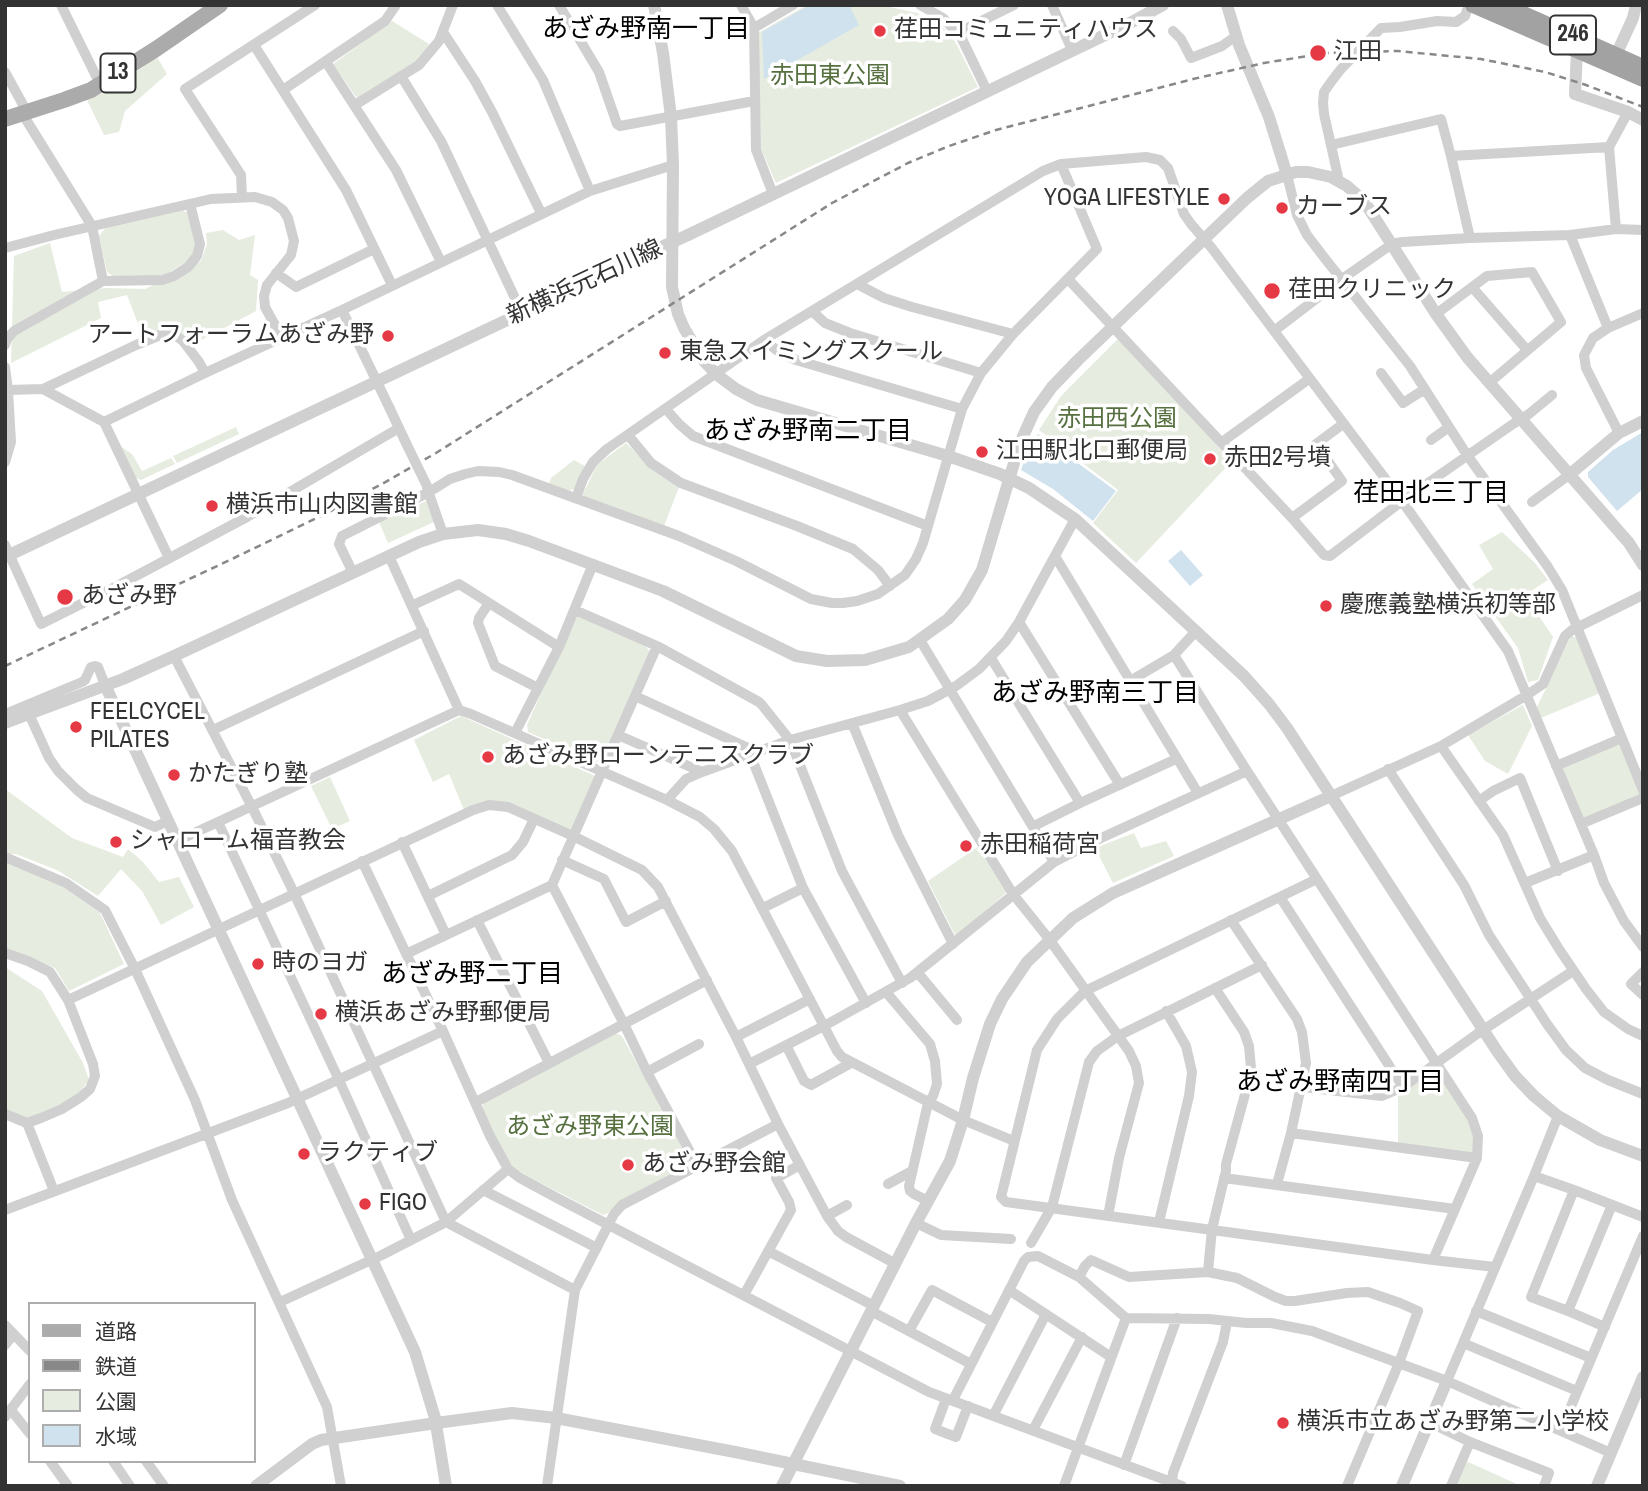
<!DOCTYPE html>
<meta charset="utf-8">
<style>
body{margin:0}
#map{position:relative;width:1648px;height:1491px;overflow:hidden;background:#fff;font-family:"Archivo Narrow","Noto Sans JP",sans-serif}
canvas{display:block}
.frame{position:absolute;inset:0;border:7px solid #333;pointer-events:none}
.legend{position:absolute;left:28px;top:1302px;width:228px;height:161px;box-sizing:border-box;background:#fff;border:2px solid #adadad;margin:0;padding:9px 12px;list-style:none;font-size:21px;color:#333}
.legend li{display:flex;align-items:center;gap:14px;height:35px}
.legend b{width:35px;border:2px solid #adadad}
</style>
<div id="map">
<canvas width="1648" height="1491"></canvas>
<div class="frame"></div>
<ul class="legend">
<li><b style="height:9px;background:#ababab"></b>道路</li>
<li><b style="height:9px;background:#888"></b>鉄道</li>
<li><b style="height:19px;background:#e6ecdf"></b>公園</li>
<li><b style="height:19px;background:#cfe2ee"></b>水域</li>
</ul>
</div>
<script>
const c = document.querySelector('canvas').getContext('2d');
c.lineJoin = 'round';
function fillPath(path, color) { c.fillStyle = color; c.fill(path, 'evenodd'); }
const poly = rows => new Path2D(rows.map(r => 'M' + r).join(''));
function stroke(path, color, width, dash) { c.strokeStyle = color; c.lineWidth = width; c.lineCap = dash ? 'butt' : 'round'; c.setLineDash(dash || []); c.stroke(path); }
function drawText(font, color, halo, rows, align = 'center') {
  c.font = font + ' "Archivo Narrow","Noto Sans JP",sans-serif'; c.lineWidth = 7; c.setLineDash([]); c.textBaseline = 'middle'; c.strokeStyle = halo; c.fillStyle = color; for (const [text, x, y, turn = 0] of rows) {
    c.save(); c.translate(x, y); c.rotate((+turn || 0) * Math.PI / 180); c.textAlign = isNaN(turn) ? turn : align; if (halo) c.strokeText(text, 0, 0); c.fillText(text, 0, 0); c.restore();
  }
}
const green = poly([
 [807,5,881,5,917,13,932,20,943,27,956,43,978,87,776,183,761,149,758,33],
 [392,21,429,44,424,54,416,63,358,100,333,64],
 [157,57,167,74,125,111,119,132,104,135,87,100,115,87],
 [183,210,187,213,196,243,194,252,189,260,170,272,147,280,113,276,107,272,99,236,106,227],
 [223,230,239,240,255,235,250,275,258,280,256,311,196,343,173,330,142,334,127,295,98,302,101,318,11,363,14,256,50,243,62,292,107,288,145,289,179,273,201,261,207,244,206,233],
 [1118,339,1189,413,1231,462,1136,563,1093,523,1118,490,1039,430,1061,396],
 [236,427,239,434,177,463,173,456],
 [626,443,648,465,679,487,664,526,582,496,597,465],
 [120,446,132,454,142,471,171,458,175,464,141,480,134,477],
 [574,460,585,466,574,489,569,491,549,484,551,478],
 [426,501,434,522,388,543,379,522],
 [1502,532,1534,562,1548,580,1525,595,1553,637,1538,680,1528,682,1518,648,1472,584,1493,569,1479,545],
 [578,616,646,646,650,652,603,761,596,762,528,732,527,725,574,619],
 [1571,636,1578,638,1600,693,1541,718,1537,707],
 [1523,705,1532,726,1508,774,1485,761,1468,735],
 [461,716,595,776,573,828,568,831,505,804,464,810,449,774,433,782,414,740],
 [1621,742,1641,795,1583,819,1561,769],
 [330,777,350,821,332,829,311,786],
 [5,789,72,838,123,857,128,849,143,862,159,882,179,877,194,907,161,925,142,891,121,869,98,896,57,870,16,854,5,854],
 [1134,833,1141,848,1166,841,1174,856,1113,883,1095,848],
 [979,846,1008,891,956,937,928,881],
 [5,862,62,886,100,913,124,964,69,991,55,968,5,948],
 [5,967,42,991,83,1063,89,1080,80,1092,60,1106,29,1119,5,1110],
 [616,1033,622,1036,689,1160,688,1165,622,1200,608,1213,603,1215,527,1176,514,1168,505,1157,482,1109,484,1102],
 [1436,1069,1465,1112,1475,1134,1474,1154,1398,1143,1398,1096],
 [1466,1461,1521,1486,1456,1486]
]);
const water = poly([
 [810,5,849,5,859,25,764,79,762,32],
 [1643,432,1643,489,1617,511,1588,477,1588,472,1613,450],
 [1038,434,1116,491,1093,521,1053,489,1021,470,1030,443],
 [1181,550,1203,575,1190,586,1168,561]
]);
const minor = poly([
 [61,5,100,84],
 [497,5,543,80,590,191],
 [559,5,599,72,617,124,620,126,754,101],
 [741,5,754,28,756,150,773,194],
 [920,5,943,18,961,37,987,91],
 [1052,5,1072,50],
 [754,28,793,5],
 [1173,31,1181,39,1191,58,1222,46,1236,36],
 [443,32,475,81,492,112,541,213],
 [957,33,1014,5],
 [254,45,346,190,392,285],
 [326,62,396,170,441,262],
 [5,72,27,112],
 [401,76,441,141,522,313],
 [283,90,385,21,396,5],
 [355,105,419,65,439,41,453,5],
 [22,113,92,226,103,281],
 [1331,145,1441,119,1451,156,1470,238],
 [1451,156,1609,147],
 [1287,175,1297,215,1307,235,1323,256,1410,366,1467,455,1548,567,1562,590,1643,790],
 [1339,181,1324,114,1323,103,1324,92,1331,82,1341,69,1381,28,1400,27,1437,21,1456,22,1465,16,1469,5],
 [242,197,241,175,185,89,315,5],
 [1616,229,1609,147,1628,112],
 [1570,235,1608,328],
 [5,248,54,235,211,199,255,197,272,202,283,210,288,218,294,241,291,255,267,285,264,296,265,307,282,338],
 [276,273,296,287,374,249],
 [1068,279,1292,518,1324,555,1330,556,1402,501,1513,424,1529,414,1552,395],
 [857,284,884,298,912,307,1013,334],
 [1472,287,1527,350],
 [342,310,364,355],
 [812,311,825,323,850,333,981,373],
 [1436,314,1487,276,1532,272,1561,322,1489,383],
 [1274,331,1342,279,1392,244,1402,242,1470,238,1570,235,1616,229,1643,230],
 [764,340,779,352,796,360,962,409],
 [5,345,7,339,14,331,103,281,162,280,174,276,188,267,197,256,200,244,190,204],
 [5,367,8,390,11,442,5,462],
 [1381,373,1403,403,1425,389],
 [43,389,136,345,158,336,167,334,176,336,183,341,199,362,205,373],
 [8,390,43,389,104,422,169,558],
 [390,409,406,443],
 [666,409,679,424,693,436,928,526],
 [104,422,205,373,342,310,590,191,673,165],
 [1619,433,1586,368,1584,355,1593,338,1608,328,1643,313],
 [628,435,651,463,681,483,797,526,853,549,878,570,890,586],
 [1431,440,1449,427],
 [1222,442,1309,379],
 [427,488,443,534],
 [576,498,583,479,593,462,607,449,764,340,1043,171,1061,164,1146,157,1160,160,1168,168,1184,214,1191,224,1211,247,1402,501,1508,651,1594,855,1604,883,1624,921,1643,947],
 [1532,502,1569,475],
 [1292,518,1342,481,1316,444,1343,424],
 [5,545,41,624,117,586,247,517,399,428],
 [389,556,459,710],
 [1055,556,1198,793],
 [353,573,339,544,342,536,429,492,450,479,465,474,478,471,499,472,512,475,679,536,736,561,811,599,832,603,843,603,857,601,878,594,905,575,916,559,923,543,962,409,981,373,1013,334,1097,249,1061,164],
 [489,603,479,618,478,623,495,666,538,688],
 [413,605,459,584,559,647],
 [575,610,657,646,759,702,762,705,790,740,842,871,902,983],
 [1019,622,1120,785],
 [920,640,1054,862],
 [657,646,552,885,624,1024,647,1072,697,1165],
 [1174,655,1247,771,1472,1118,1478,1136,1477,1158,1433,1260],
 [174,656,252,807,294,893,446,1222,575,1290],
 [991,658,1080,803],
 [1130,681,1174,655,1196,631],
 [635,696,757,752],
 [900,710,1013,894,1049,939,1129,1051,1136,1066,1139,1083,1119,1158,1108,1216],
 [5,714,82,682,85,680,91,667,95,666,98,667,105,685],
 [29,714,49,758,58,771,77,790,87,798,155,827,168,821],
 [852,723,898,835,953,944],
 [213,730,424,631],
 [515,733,559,647,593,564],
 [618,735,702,772],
 [1441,746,1503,835,1540,918,1559,949,1586,989,1604,1012,1628,1029,1643,1036],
 [750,754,803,888,866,1003],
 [1556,766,1622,738],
 [1388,769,1464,885,1489,935,1547,1024,1566,1050,1585,1068,1608,1080,1643,1094],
 [1331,796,1441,746,1527,695,1543,684,1565,636,1572,630,1643,595],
 [667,800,686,779,702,772,790,740,900,710,928,701,956,686,979,669,1006,641,1019,622,1075,519],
 [1479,801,1493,791,1520,778,1558,871],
 [218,822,339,1080,411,1240],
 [1581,824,1643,798],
 [1034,826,1080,803,1176,759],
 [177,841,459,710,471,714,667,800,700,817,714,829,732,851,837,1051,842,1057,963,1120,1014,1141],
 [402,842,446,935],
 [5,857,66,883,105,910,135,969,195,1100,232,1200,327,1407,341,1486],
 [562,860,604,879,626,922,666,901],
 [1317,879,1085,991,1057,1019,1037,1050,1001,1197,1006,1202,1433,1260,1495,1267],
 [1525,883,1594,855],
 [428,896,512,855,523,842,534,819],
 [1280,897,1403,1087],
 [763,908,803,888],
 [477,920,549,1063],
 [1231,920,1297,1019,1302,1032,1306,1063,1291,1133,1277,1184],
 [5,953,28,961,50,972,68,1000,93,1064,95,1076,90,1089,81,1097,62,1109,41,1118,27,1123],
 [406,954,552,885],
 [1643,972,1631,984,1643,995],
 [918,973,957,1020],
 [886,992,930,1044,935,1061,937,1084,933,1096,928,1103,909,1186,910,1191,914,1194,928,1201],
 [68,1000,473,810,489,805,508,807,573,836,642,870,658,887,736,1037,778,1124,827,1216,838,1231,846,1237,896,1264],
 [736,1037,810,999],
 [786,1045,804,1081,811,1085,851,1063],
 [749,1064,824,1026,910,978,1054,862,1099,839,1247,771],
 [647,1072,699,1044],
 [1302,1087,1382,1096,1403,1087,1477,1034,1573,971],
 [476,1102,707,980],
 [5,1114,27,1123,54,1191],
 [1291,1133,1477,1158],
 [508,1169,520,1178,557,1198,929,1392,1182,1486],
 [1534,1176,1574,1190,1643,1217],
 [1224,1178,1455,1209],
 [888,1184,912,1171],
 [483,1190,597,1248],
 [1574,1190,1531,1297,1568,1311,1605,1327],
 [5,1210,288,1103,443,1031],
 [827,1216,847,1205],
 [1159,1222,1189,1096,1192,1072,1186,1046,1166,1011],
 [916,1223,941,1235,1011,1239],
 [1031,1243,1052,1207,1089,1062,1097,1051,1118,1036,1262,965],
 [768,1251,874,1306],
 [1208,1272,1237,1278,1275,1297,1286,1301,1295,1301,1347,1293,1368,1292,1400,1303,1418,1311,1399,1363,1347,1486],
 [1079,1277,1085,1266,1091,1260,1129,1277,1208,1272,1212,1229,1226,1171,1226,1164,1247,1087,1251,1068,1249,1046,1244,1032,1215,988],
 [1009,1290,1111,1357],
 [744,1295,791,1210,789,1202,776,1178,800,1165],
 [280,1302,382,1255,446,1222,508,1169,490,1136,443,1031,362,861],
 [871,1311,971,1364],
 [1476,1311,1591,1358],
 [1568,1311,1612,1205],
 [5,1325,30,1351],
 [909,1331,932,1290,992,1322],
 [1463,1343,1577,1391],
 [5,1345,14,1334],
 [1447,1381,1534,1176,1558,1116],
 [946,1399,935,1429,956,1437,968,1406],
 [953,1400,1024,1261,1028,1257,1038,1256,1079,1277,1126,1318,1209,1319,1246,1323,1271,1323,1312,1331,1447,1381,1611,1453],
 [11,1410,30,1434],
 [993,1416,1046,1314],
 [5,1417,30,1384],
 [1429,1422,1470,1442,1451,1486],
 [1033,1430,1082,1337],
 [1561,1430,1643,1236],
 [1470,1442,1549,1473,1544,1486],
 [50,1461,68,1486],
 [113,1461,130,1486],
 [146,1461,164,1486],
 [1124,1465,1177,1318],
 [1172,1482,1173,1473,1223,1342,1227,1322],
 [547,1486,575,1290,614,1214,622,1205,778,1124],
 [1064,1486,1126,1318]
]);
const tertiary = poly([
 [654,5,663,53,671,117,673,165,672,287,678,314,684,328,703,360,716,374,736,389,757,400,948,456,1000,474,1029,488,1075,519,1244,676,1269,704,1287,728,1326,788,1497,1051,1515,1076,1534,1096,1558,1116,1600,1140,1643,1156],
 [1227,5,1239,45,1269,117,1287,175],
 [1577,50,1575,94,1628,112,1643,120],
 [1616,55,1633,18,1636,5],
 [688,235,1130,23,1163,5],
 [1569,475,1619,433,1643,421],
 [5,557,666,245],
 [105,685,415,1352,435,1418,446,1486],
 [5,723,123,679,174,656,419,542,443,534,478,530,506,534,529,541,663,591,796,656,827,661,865,660,909,647,948,619,965,600,982,570,1020,443,1034,412,1052,387,1078,360,1247,198,1268,181,1296,172,1308,172,1331,177,1347,186,1364,201,1436,314,1467,357,1629,543,1643,565],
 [256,1486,312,1444,321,1440,436,1423,512,1413,556,1418,735,1452,900,1486],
 [782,1486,916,1223,950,1161,963,1120,973,1078,990,1024,1002,999,1027,962,1073,918,1113,893,1331,796],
 [1402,1486,1447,1381],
 [1597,1486,1643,1377]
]);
const primary = poly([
 [5,119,64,100,91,90,156,49,220,5]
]);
const trunk = poly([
 [1473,5,1643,79],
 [1503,5,1643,67]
]);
const rail = poly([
 [5,666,234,558,325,514,382,484,436,453,832,203,908,163,949,146,996,130,1193,79,1264,63,1327,53,1397,51,1481,59,1545,72,1586,85,1643,107]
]);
const minorBridge = poly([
 [364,355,390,409],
 [406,443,427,486]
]);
const tertiaryBridge = poly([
 [666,245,688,235]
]);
const markers = [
 [880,31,7,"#e63946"],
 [1318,53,9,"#e63946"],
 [1224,199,7,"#e63946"],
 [1282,208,7,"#e63946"],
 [1272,291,9,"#e63946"],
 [388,336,7,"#e63946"],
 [665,353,7,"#e63946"],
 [982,452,7,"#e63946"],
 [1210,459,7,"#e63946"],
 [212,506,7,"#e63946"],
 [65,597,9,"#e63946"],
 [1326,606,7,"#e63946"],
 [76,727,7,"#e63946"],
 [488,757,7,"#e63946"],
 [174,775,7,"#e63946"],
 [116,842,7,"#e63946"],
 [966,846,7,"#e63946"],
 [258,964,7,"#e63946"],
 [321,1014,7,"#e63946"],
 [304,1154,7,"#e63946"],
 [628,1165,7,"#e63946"],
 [365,1204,7,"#e63946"],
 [1283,1423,7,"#e63946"]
];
const shields = [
 [1573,35,46],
 [118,73,35]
];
const shieldNames = [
 ["246",1573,35],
 ["13",118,73]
];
const poiNames = [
 ["荏田コミュニティハウス",894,31],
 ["江田",1334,53],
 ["YOGA LIFESTYLE",1210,199,"right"],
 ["カーブス",1296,208],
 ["荏田クリニック",1288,291],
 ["アートフォーラムあざみ野",374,336,"right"],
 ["東急スイミングスクール",679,353],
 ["江田駅北口郵便局",996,452],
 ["赤田2号墳",1224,459],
 ["横浜市山内図書館",226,506],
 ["あざみ野",81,597],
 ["慶應義塾横浜初等部",1340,606],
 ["FEELCYCEL",90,713],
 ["PILATES",90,741],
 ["あざみ野ローンテニスクラブ",502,757],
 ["かたぎり塾",188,775],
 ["シャローム福音教会",130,842],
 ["赤田稲荷宮",980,846],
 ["時のヨガ",272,964],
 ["横浜あざみ野郵便局",335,1014],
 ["ラクティブ",318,1154],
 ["あざみ野会館",642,1165],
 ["FIGO",379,1204],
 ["横浜市立あざみ野第二小学校",1297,1423]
];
const parkNames = [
 ["赤田東公園",830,77],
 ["赤田西公園",1117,420],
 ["あざみ野東公園",590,1128]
];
const streetNames = [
 ["新横浜元石川線",585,283,-25]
];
const neighbourhoodNames = [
 ["あざみ野南一丁目",646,30],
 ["あざみ野南二丁目",808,432],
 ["荏田北三丁目",1431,494],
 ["あざみ野南三丁目",1095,694],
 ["あざみ野二丁目",472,975],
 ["あざみ野南四丁目",1340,1083]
];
fillPath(green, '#e6ecdf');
fillPath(water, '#cfe2ee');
stroke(minor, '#d0d0d0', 10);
stroke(tertiary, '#d0d0d0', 12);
stroke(primary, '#ababab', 16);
stroke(trunk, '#a2a2a2', 16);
stroke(rail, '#888', 2.5, [7, 5]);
stroke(minorBridge, '#d0d0d0', 10);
stroke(tertiaryBridge, '#d0d0d0', 12);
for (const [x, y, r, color] of markers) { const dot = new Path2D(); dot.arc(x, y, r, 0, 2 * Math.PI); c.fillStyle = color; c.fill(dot); stroke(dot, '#fff', 2.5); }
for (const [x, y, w] of shields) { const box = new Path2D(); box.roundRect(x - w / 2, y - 19.5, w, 39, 5); c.fillStyle = '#fff'; c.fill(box); stroke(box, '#333', 2); }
drawText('bold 23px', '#333', null, shieldNames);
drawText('24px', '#333', '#fff', poiNames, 'left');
drawText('24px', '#56703f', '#fff', parkNames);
drawText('24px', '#333', '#fff', streetNames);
drawText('26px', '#000', '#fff', neighbourhoodNames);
</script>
